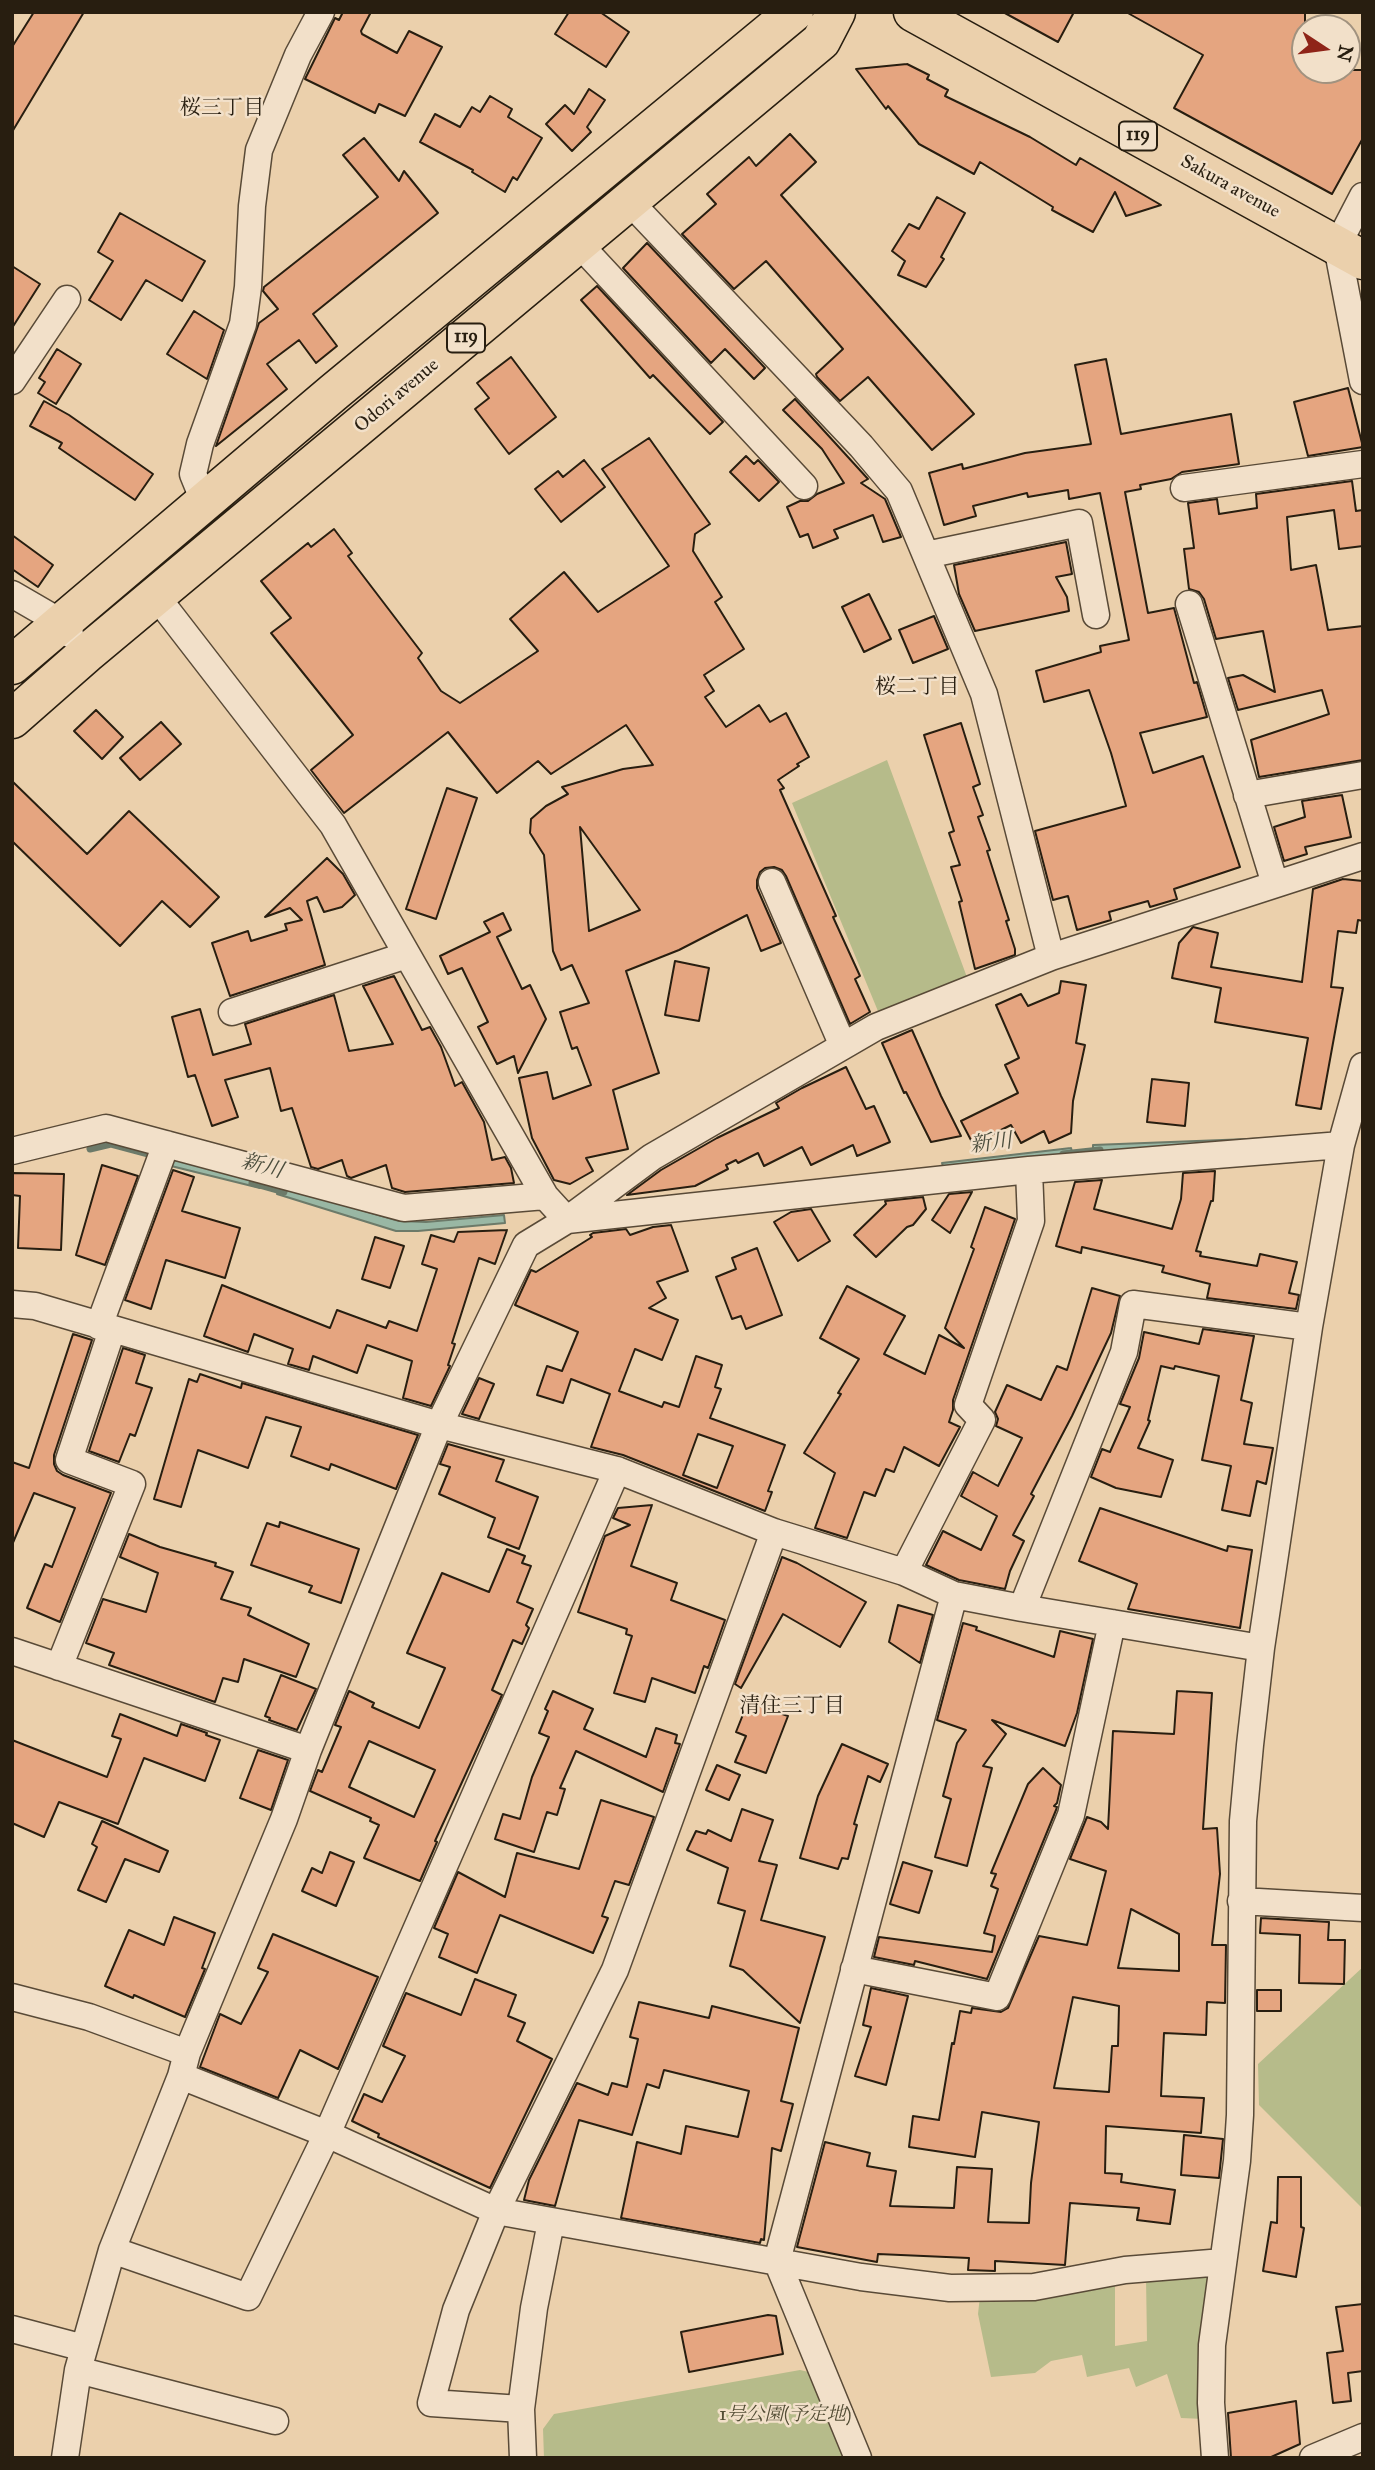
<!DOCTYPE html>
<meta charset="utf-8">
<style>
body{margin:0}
#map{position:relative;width:1375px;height:2470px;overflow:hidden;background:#ebd0ac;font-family:"IM FELL Great Primer",serif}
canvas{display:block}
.frame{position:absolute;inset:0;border:14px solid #281e10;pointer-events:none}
.north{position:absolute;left:1291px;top:14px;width:70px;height:70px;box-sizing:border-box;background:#f2e0c9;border:2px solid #a1927f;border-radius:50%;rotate:103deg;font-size:19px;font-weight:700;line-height:28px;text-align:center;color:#281e10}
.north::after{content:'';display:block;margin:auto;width:24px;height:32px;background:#8f2418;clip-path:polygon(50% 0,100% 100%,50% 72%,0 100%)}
</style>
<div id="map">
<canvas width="1375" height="2470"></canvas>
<div class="frame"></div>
<div class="north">N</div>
</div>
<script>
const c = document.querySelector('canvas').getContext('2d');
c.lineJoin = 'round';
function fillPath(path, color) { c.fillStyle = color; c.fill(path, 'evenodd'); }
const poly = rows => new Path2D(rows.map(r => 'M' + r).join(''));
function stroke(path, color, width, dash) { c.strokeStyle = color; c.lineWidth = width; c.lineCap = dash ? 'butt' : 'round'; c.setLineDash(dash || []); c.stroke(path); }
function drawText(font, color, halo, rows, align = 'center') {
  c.font = font + ' "IM FELL Great Primer","Noto Serif JP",serif'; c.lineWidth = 5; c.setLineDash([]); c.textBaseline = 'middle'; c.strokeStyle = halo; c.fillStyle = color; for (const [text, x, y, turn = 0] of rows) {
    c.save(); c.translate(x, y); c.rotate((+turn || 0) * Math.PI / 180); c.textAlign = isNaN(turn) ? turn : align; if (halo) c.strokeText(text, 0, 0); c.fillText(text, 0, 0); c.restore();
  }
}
const green = poly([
 [887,760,968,980,880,1016,792,803],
 [1363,1967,1363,2209,1259,2105,1258,2064],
 [1209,2275,1204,2419,1181,2418,1167,2374,1136,2387,1129,2368,1087,2377,1082,2355,1051,2361,1035,2373,991,2377,978,2314,980,2296,1115,2281,1115,2346,1147,2341,1146,2278],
 [800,2370,813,2373,848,2458,544,2458,543,2429,554,2414]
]);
const water = poly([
 [1326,1136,1093,1154,1093,1145,1326,1136],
 [1071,1148,1073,1155,944,1170,942,1163,1071,1148],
 [169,1156,262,1180,260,1188,167,1165,169,1156],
 [279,1186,399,1221,426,1222,504,1215,505,1223,418,1231,396,1231,277,1194,279,1186]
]);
const stream = poly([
 [90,1149,111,1144,156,1156],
 [1063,1154,1100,1150],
 [252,1183,284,1192]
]);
const building = poly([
 [34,12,84,12,12,132,12,47,34,12],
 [343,12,371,12,361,31,362,34,397,53,409,31,442,47,405,116,379,104,375,113,305,79,335,18,339,20,343,12],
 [569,12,600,12,629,32,606,67,555,34,569,12],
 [1003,12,1074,12,1058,42,1003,12],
 [1126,12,1305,12,1305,70,1363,70,1363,138,1332,194,1174,108,1203,55,1126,12],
 [907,64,929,75,927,79,948,90,945,96,1030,137,1076,165,1080,158,1161,205,1126,216,1115,192,1093,232,1052,210,1053,207,980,162,974,174,919,144,888,106,886,109,856,69,907,64],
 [589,89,605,100,587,127,591,132,572,151,546,124,565,105,574,114,589,89],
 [490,96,512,109,508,117,542,138,517,180,513,177,505,192,472,172,473,170,420,142,435,114,460,127,472,107,480,112,490,96],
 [790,134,816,162,781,195,974,414,932,450,868,377,840,401,817,377,816,374,843,349,766,261,734,289,682,234,716,204,707,194,749,157,756,166,790,134],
 [364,138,399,181,404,171,438,213,313,314,337,346,316,363,299,340,267,364,287,389,216,446,259,323,278,309,263,291,264,287,378,197,343,155,364,138],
 [937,197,965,213,941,257,944,259,926,287,898,275,905,261,892,251,909,224,919,229,937,197],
 [120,213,205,261,182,301,146,280,121,320,89,300,113,261,98,252,120,213],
 [647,243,765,368,754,379,725,349,711,363,623,268,647,243],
 [12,266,40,284,12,328,12,266],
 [597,286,723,422,710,434,653,375,650,378,581,300,597,286],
 [194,311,224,330,207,379,167,354,194,311],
 [57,349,81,364,56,404,38,393,45,382,39,378,57,349],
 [511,357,556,417,509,454,475,409,489,398,477,383,511,357],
 [1106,359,1121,434,1231,414,1239,464,1182,472,1171,479,1140,485,1141,489,1125,492,1148,613,1174,608,1194,683,1197,682,1207,717,1140,733,1153,773,1203,756,1240,867,1174,889,1177,899,1150,907,1148,901,1109,912,1111,920,1077,930,1068,896,1053,900,1035,831,1126,806,1111,753,1089,690,1044,702,1036,671,1101,652,1100,646,1129,640,1100,493,1069,499,1068,490,1028,497,1027,493,973,506,976,516,944,525,929,473,962,464,963,469,1025,453,1091,444,1075,365,1106,359],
 [1348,388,1363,447,1308,456,1294,402,1348,388],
 [795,399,868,479,861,483,885,499,901,537,883,542,873,515,834,530,838,538,813,548,808,534,800,537,787,507,800,501,808,501,817,494,844,483,822,449,783,410,795,399],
 [44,401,69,415,153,474,135,500,59,448,62,443,30,426,44,401],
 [649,438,710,524,695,534,693,551,722,597,715,602,744,649,704,675,714,691,705,697,726,727,759,705,770,722,786,713,809,757,797,764,799,766,778,780,784,788,780,790,836,916,833,917,860,976,855,979,870,1012,850,1024,786,876,782,870,774,867,765,868,760,872,757,880,757,888,781,943,761,951,747,915,679,950,626,971,659,1073,613,1090,628,1149,586,1158,593,1171,570,1184,554,1180,532,1138,519,1078,547,1072,553,1099,591,1085,577,1047,572,1049,560,1012,589,1003,572,965,561,970,553,951,544,855,530,833,531,819,546,806,568,794,562,787,623,769,653,765,626,725,551,774,538,761,497,793,448,732,344,813,311,770,353,735,271,633,291,618,261,581,308,543,311,547,334,529,352,553,348,556,422,653,418,658,441,691,460,703,538,651,510,619,564,572,598,612,669,566,602,469,649,438],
 [580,827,640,910,589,931,580,827],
 [746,456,754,464,758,460,779,482,759,501,730,472,746,456],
 [584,460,605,487,561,522,535,489,558,471,563,477,584,460],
 [1352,481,1356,511,1363,510,1363,546,1339,549,1334,510,1287,517,1291,570,1316,565,1328,630,1363,626,1363,760,1259,777,1251,740,1329,714,1322,690,1238,710,1228,678,1243,675,1275,692,1263,631,1216,639,1204,599,1199,592,1189,589,1184,549,1194,548,1188,503,1217,499,1219,514,1257,508,1256,494,1352,481],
 [12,535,53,565,38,587,12,569,12,535],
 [1066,542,1072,574,1056,577,1067,597,1069,611,975,631,959,594,954,565,1066,542],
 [869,594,891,639,864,652,842,607,869,594],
 [934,616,948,649,913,663,899,630,934,616],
 [96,710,123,737,102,759,74,731,96,710],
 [161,722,181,744,140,780,120,758,161,722],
 [961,723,980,784,973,787,983,815,978,817,990,850,987,851,1009,920,1006,921,1015,949,1015,955,975,969,959,902,962,901,951,867,960,865,949,833,954,831,924,735,961,723],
 [12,781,87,854,129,811,219,897,190,927,162,901,120,946,12,841,12,781],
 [447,788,477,798,436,919,406,909,447,788],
 [1342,795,1351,837,1305,847,1307,854,1284,861,1274,827,1305,817,1302,801,1342,795],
 [327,858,343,874,355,895,342,907,324,912,317,897,307,901,325,965,230,996,212,943,248,931,251,941,287,930,285,924,302,920,290,908,265,917,327,858],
 [1343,879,1363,881,1363,921,1358,920,1356,933,1338,931,1331,987,1343,988,1321,1109,1296,1105,1308,1038,1215,1022,1221,988,1172,978,1179,943,1193,927,1218,933,1211,967,1302,982,1313,889,1343,879],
 [503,913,511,930,497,937,522,989,530,985,546,1019,518,1073,514,1056,497,1064,478,1027,488,1022,462,968,448,974,440,956,490,932,484,922,503,913],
 [675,961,709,968,699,1021,665,1015,675,961],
 [394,976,422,1030,430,1027,441,1047,455,1086,462,1082,484,1122,492,1160,505,1157,511,1168,514,1183,405,1192,392,1188,386,1165,351,1178,347,1176,342,1160,318,1169,311,1167,292,1108,281,1111,270,1068,225,1080,238,1117,212,1126,195,1075,188,1077,172,1017,200,1009,213,1055,251,1044,245,1024,334,995,349,1051,393,1044,363,986,394,976],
 [1061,981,1086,985,1076,1043,1085,1045,1073,1101,1071,1133,1049,1143,1044,1131,1021,1143,1011,1125,973,1144,961,1121,1018,1093,1005,1065,1019,1058,996,1005,1021,994,1028,1006,1059,993,1061,981],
 [912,1030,941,1096,961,1136,931,1142,906,1092,904,1093,882,1043,912,1030],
 [846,1067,866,1109,874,1106,890,1142,857,1156,853,1145,811,1165,802,1147,764,1166,758,1153,738,1163,736,1160,726,1165,728,1169,695,1186,627,1195,661,1170,717,1138,779,1108,776,1103,802,1088,846,1067],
 [1152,1079,1189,1083,1185,1126,1147,1122,1152,1079],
 [102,1165,138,1176,105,1265,76,1255,102,1165],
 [173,1170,194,1177,182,1211,240,1228,225,1278,166,1260,151,1309,125,1300,173,1170],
 [1215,1171,1213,1201,1211,1201,1196,1251,1201,1252,1200,1256,1257,1266,1260,1254,1297,1262,1289,1293,1299,1295,1296,1309,1207,1298,1210,1284,1162,1272,1164,1266,1082,1247,1081,1253,1056,1246,1075,1182,1102,1180,1094,1209,1172,1229,1181,1199,1183,1173,1215,1171],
 [12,1173,64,1174,61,1250,18,1248,20,1196,12,1195,12,1173],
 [972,1192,950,1233,932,1220,949,1194,972,1192],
 [923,1197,926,1209,913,1225,907,1227,876,1257,854,1235,886,1204,885,1201,923,1197],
 [985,1207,1015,1219,953,1400,953,1410,949,1422,960,1427,939,1466,904,1447,894,1472,886,1469,875,1496,864,1492,847,1538,815,1528,835,1473,804,1453,841,1394,838,1393,859,1359,820,1338,847,1286,905,1316,884,1354,925,1374,939,1335,964,1348,945,1328,974,1249,971,1247,985,1207],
 [811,1209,830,1241,798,1261,774,1222,791,1212,811,1209],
 [671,1225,688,1271,657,1282,666,1298,649,1308,678,1320,662,1360,635,1349,619,1391,662,1407,664,1402,679,1407,696,1356,722,1365,715,1387,721,1389,710,1418,785,1445,768,1491,772,1492,765,1511,623,1455,591,1447,610,1394,571,1379,563,1403,537,1395,547,1366,562,1371,578,1332,515,1305,531,1270,536,1272,592,1237,590,1235,593,1233,626,1229,630,1235,653,1227,671,1225],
 [698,1434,733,1446,717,1488,683,1475,698,1434],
 [507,1230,495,1264,479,1258,452,1343,455,1344,448,1365,450,1366,431,1406,403,1398,412,1361,367,1345,357,1373,313,1356,309,1370,288,1364,293,1349,254,1334,248,1352,204,1336,222,1285,330,1328,337,1310,386,1328,389,1321,417,1331,437,1269,422,1264,431,1235,454,1242,458,1232,507,1230],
 [375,1237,404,1246,390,1288,362,1279,375,1237],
 [757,1248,782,1315,746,1329,741,1316,732,1319,716,1277,736,1269,732,1258,757,1248],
 [1092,1288,1120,1296,1111,1333,1072,1416,1031,1494,1034,1496,1013,1535,1024,1541,1010,1571,1005,1589,959,1580,926,1565,943,1531,981,1550,997,1516,961,1496,973,1472,998,1486,1022,1438,996,1426,998,1419,995,1412,1007,1385,1041,1400,1057,1366,1067,1370,1092,1288],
 [1203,1329,1254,1336,1241,1400,1252,1403,1244,1444,1273,1448,1266,1484,1257,1481,1250,1516,1222,1510,1231,1466,1202,1460,1219,1376,1175,1366,1174,1369,1161,1366,1148,1420,1150,1421,1138,1448,1173,1460,1161,1497,1116,1488,1091,1477,1102,1449,1110,1452,1130,1407,1120,1404,1139,1358,1144,1332,1199,1344,1203,1329],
 [73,1334,92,1340,54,1455,54,1464,57,1471,63,1475,111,1493,60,1622,27,1608,45,1564,52,1567,75,1508,34,1493,12,1545,12,1462,29,1468,73,1334],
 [123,1348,145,1355,136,1383,152,1388,135,1436,130,1434,119,1462,89,1451,123,1348],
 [200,1374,241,1388,242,1383,418,1435,396,1489,331,1464,329,1470,291,1456,301,1427,266,1417,248,1468,198,1450,181,1507,154,1499,189,1379,197,1382,200,1374],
 [479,1378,494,1384,479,1419,462,1414,479,1378],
 [448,1444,504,1460,496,1481,538,1497,519,1549,488,1537,495,1518,439,1494,450,1467,440,1464,448,1444],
 [652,1505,631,1566,677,1583,671,1600,725,1620,708,1668,704,1666,695,1693,652,1678,645,1702,614,1693,632,1636,626,1634,627,1629,578,1612,605,1536,630,1525,613,1518,618,1508,652,1505],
 [1100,1508,1227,1551,1228,1546,1252,1550,1240,1628,1128,1609,1137,1584,1079,1561,1100,1508],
 [280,1522,359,1549,341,1603,309,1592,312,1586,251,1565,267,1523,279,1527,280,1522],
 [129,1534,160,1547,216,1563,215,1566,233,1572,221,1599,251,1608,248,1615,309,1644,296,1677,244,1659,238,1682,223,1678,215,1702,109,1665,114,1653,86,1643,103,1599,146,1612,158,1573,120,1557,129,1534],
 [507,1549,525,1556,522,1563,531,1566,517,1602,533,1609,526,1625,529,1628,522,1644,513,1640,492,1690,502,1695,435,1841,437,1842,420,1881,364,1858,379,1825,370,1821,371,1818,310,1791,318,1770,322,1772,341,1727,335,1725,349,1691,374,1703,372,1707,419,1728,445,1668,407,1653,442,1573,489,1592,507,1549],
 [369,1741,435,1770,414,1817,349,1787,369,1741],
 [782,1557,797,1563,866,1602,840,1647,783,1614,741,1688,735,1684,782,1557],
 [898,1605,933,1615,920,1663,889,1642,898,1605],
 [963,1623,977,1627,976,1630,1054,1657,1060,1631,1093,1639,1077,1713,1065,1746,992,1720,1006,1734,983,1766,992,1768,967,1866,935,1857,951,1799,943,1796,957,1743,966,1730,937,1720,963,1623],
 [281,1675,316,1689,297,1730,269,1720,270,1718,265,1716,281,1675],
 [553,1691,593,1709,584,1729,646,1757,656,1728,677,1735,675,1743,680,1744,663,1792,576,1751,560,1788,565,1789,557,1815,547,1812,534,1852,495,1839,503,1814,520,1819,532,1777,549,1737,539,1733,548,1711,545,1709,553,1691],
 [1177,1691,1212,1693,1203,1829,1217,1828,1220,1874,1212,1945,1226,1945,1225,2003,1207,2002,1206,2035,1164,2033,1161,2096,1204,2098,1201,2133,1106,2126,1105,2173,1122,2174,1121,2182,1175,2190,1170,2224,1137,2220,1139,2208,1070,2203,1065,2265,995,2261,995,2271,968,2270,969,2258,878,2254,877,2262,797,2247,825,2142,870,2153,867,2166,896,2171,890,2206,954,2208,957,2167,992,2169,988,2222,1029,2223,1031,2183,1039,2122,982,2112,975,2157,909,2147,913,2116,939,2120,952,2043,954,2044,960,2011,971,2013,972,2008,1001,2012,1008,2008,1039,1936,1087,1945,1106,1871,1070,1859,1087,1817,1101,1822,1108,1829,1113,1731,1174,1734,1177,1691],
 [1131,1909,1179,1934,1179,1971,1118,1968,1131,1909],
 [1073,1997,1119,2006,1118,2046,1112,2046,1109,2092,1054,2088,1073,1997],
 [748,1702,788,1716,766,1773,735,1762,746,1736,736,1732,748,1702],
 [120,1714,177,1736,181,1724,207,1733,206,1735,220,1740,205,1781,144,1758,118,1824,59,1802,44,1837,12,1823,12,1740,107,1777,121,1739,112,1736,120,1714],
 [842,1744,888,1764,880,1782,868,1776,854,1824,857,1825,848,1859,842,1858,838,1869,800,1858,818,1796,842,1744],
 [258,1750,288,1760,271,1810,240,1798,258,1750],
 [717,1765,740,1775,729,1800,706,1790,717,1765],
 [1043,1768,1061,1785,1057,1803,1054,1806,1057,1807,1056,1810,987,1979,915,1961,914,1965,874,1957,879,1937,992,1952,995,1936,984,1933,998,1889,991,1886,996,1874,991,1873,1028,1784,1043,1768],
 [601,1800,654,1817,629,1885,615,1881,602,1916,608,1918,593,1953,500,1915,477,1973,439,1957,448,1934,434,1928,458,1872,505,1897,517,1853,579,1869,601,1800],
 [742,1809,773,1820,759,1861,777,1865,761,1920,825,1937,800,2023,743,1970,730,1966,745,1911,718,1903,728,1868,687,1850,696,1831,706,1834,708,1830,731,1841,742,1809],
 [102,1821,168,1851,159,1872,125,1859,106,1902,78,1890,97,1847,92,1844,102,1821],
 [330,1852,354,1862,336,1906,302,1891,312,1868,322,1873,330,1852],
 [903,1862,932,1871,919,1913,890,1904,903,1862],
 [174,1917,215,1933,202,1968,205,1969,185,2017,134,1995,133,1998,105,1986,129,1930,164,1945,174,1917],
 [1261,1918,1329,1922,1328,1940,1345,1940,1344,1984,1299,1983,1300,1935,1260,1933,1261,1918],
 [273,1934,378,1977,338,2069,300,2050,278,2098,200,2067,220,2014,241,2024,268,1972,258,1968,273,1934],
 [475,1979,516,1995,508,2016,525,2023,517,2041,552,2059,490,2188,378,2137,379,2134,352,2121,364,2094,382,2102,405,2056,383,2046,406,1993,461,2015,475,1979],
 [871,1988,908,1996,886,2085,855,2076,871,2027,863,2025,871,1988],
 [1257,1990,1281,1990,1281,2011,1257,2011,1257,1990],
 [639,2002,709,2018,712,2006,799,2028,781,2101,793,2104,781,2151,772,2148,764,2240,761,2239,760,2243,621,2218,637,2142,681,2154,686,2126,738,2137,749,2091,664,2070,659,2088,647,2084,632,2135,579,2120,555,2206,524,2200,529,2180,577,2083,608,2095,612,2083,627,2087,638,2039,630,2037,639,2002],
 [1184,2135,1223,2139,1219,2178,1181,2175,1184,2135],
 [1278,2177,1301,2177,1301,2227,1304,2228,1296,2277,1263,2271,1271,2222,1277,2223,1278,2177],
 [1363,2304,1363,2371,1348,2373,1351,2401,1333,2403,1327,2353,1343,2351,1336,2307,1363,2304],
 [768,2315,776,2316,783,2354,689,2372,681,2332,768,2315],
 [1296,2401,1300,2444,1269,2458,1231,2458,1228,2413,1296,2401]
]);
const minor = poly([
 [1363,196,1337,246,1363,381],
 [629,201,861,446,899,491,984,694,1051,957],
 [579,244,804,486],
 [12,381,67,299],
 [1184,488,1363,464],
 [204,501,193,474,200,444,243,324,248,287,252,206,259,150,298,55,321,12],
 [926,555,1079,523,1096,615],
 [12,594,62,623,70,634],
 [156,596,333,825,545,1196,567,1220,1029,1170,1341,1145],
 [1189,604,1275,884],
 [1247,795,1363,775],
 [772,882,843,1046],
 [232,1012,407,955],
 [12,1151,106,1128,404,1208,545,1196],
 [12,1304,35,1306,439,1425,617,1470,774,1532,904,1572,954,1595,1022,1608,1261,1648],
 [99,1326,166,1144],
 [904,1572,982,1420,968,1405,1031,1221,1029,1170],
 [1022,1608,1124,1352,1133,1304,1309,1327],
 [12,1651,308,1750],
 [59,1667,132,1484,69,1460,112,1330],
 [1241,1901,1363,1908],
 [854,1969,997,1997,1071,1815,1112,1623],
 [12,1997,89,2017,187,2053],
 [181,2076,327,2134,496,2211,861,2277,950,2288,1034,2287,1125,2270,1223,2262],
 [112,2250,248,2297,327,2134,617,1470],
 [12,2329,84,2348],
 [78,2370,275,2421],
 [521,2409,534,2308,551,2222],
 [65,2458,78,2370,112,2250,181,2076,187,2053,284,1819,308,1750,439,1425,526,1245,567,1220,652,1157,876,1027,1051,957,1363,856],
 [523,2458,521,2409,431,2403,456,2310,496,2211,615,1970,774,1532],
 [858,2458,777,2261,954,1595],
 [1215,2458,1211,2403,1212,2345,1237,2161,1240,2115,1243,1821,1250,1745,1261,1648,1309,1327,1341,1145,1363,1066],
 [1313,2458,1363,2437]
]);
const highway = poly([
 [913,12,1363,260],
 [12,665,334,392,794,12],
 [12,719,86,654,821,41,836,12]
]);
const shields = [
 [1138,136,38],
 [466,338,38]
];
const shieldNames = [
 ["119",1138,136],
 ["119",466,338]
];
const streetNames = [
 ["Sakura avenue",1230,187,29],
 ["Odori avenue",397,396,-40]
];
const parkNames = [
 ["1号公園(予定地)",785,2415]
];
const neighbourhoodNames = [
 ["桜三丁目",222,109],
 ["桜二丁目",917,688],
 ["清住三丁目",792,1707]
];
const waterNames = [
 ["新川",991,1144,-7],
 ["新川",262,1167,15]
];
fillPath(green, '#b6bb8a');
fillPath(water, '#99b7a4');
stroke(water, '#6c7a69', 2);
stroke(stream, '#6c7a69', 7);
fillPath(building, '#e5a580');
stroke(building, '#281e10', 2);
stroke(minor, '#594a37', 29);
stroke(highway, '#281e10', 41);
stroke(minor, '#f2e0c9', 26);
stroke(highway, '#ebd0ac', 38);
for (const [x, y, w] of shields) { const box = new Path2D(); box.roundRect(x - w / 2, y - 14.5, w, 29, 5); c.fillStyle = '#f2e0c9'; c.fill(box); stroke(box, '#281e10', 2); }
drawText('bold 18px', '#281e10', null, shieldNames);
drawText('19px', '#281e10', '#f2e0c9', streetNames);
drawText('italic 19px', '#534d35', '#f2e0c9', parkNames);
drawText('21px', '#281e10', '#f2e0c9', neighbourhoodNames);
drawText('italic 21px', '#4a4c3c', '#f2e0c9', waterNames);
</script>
